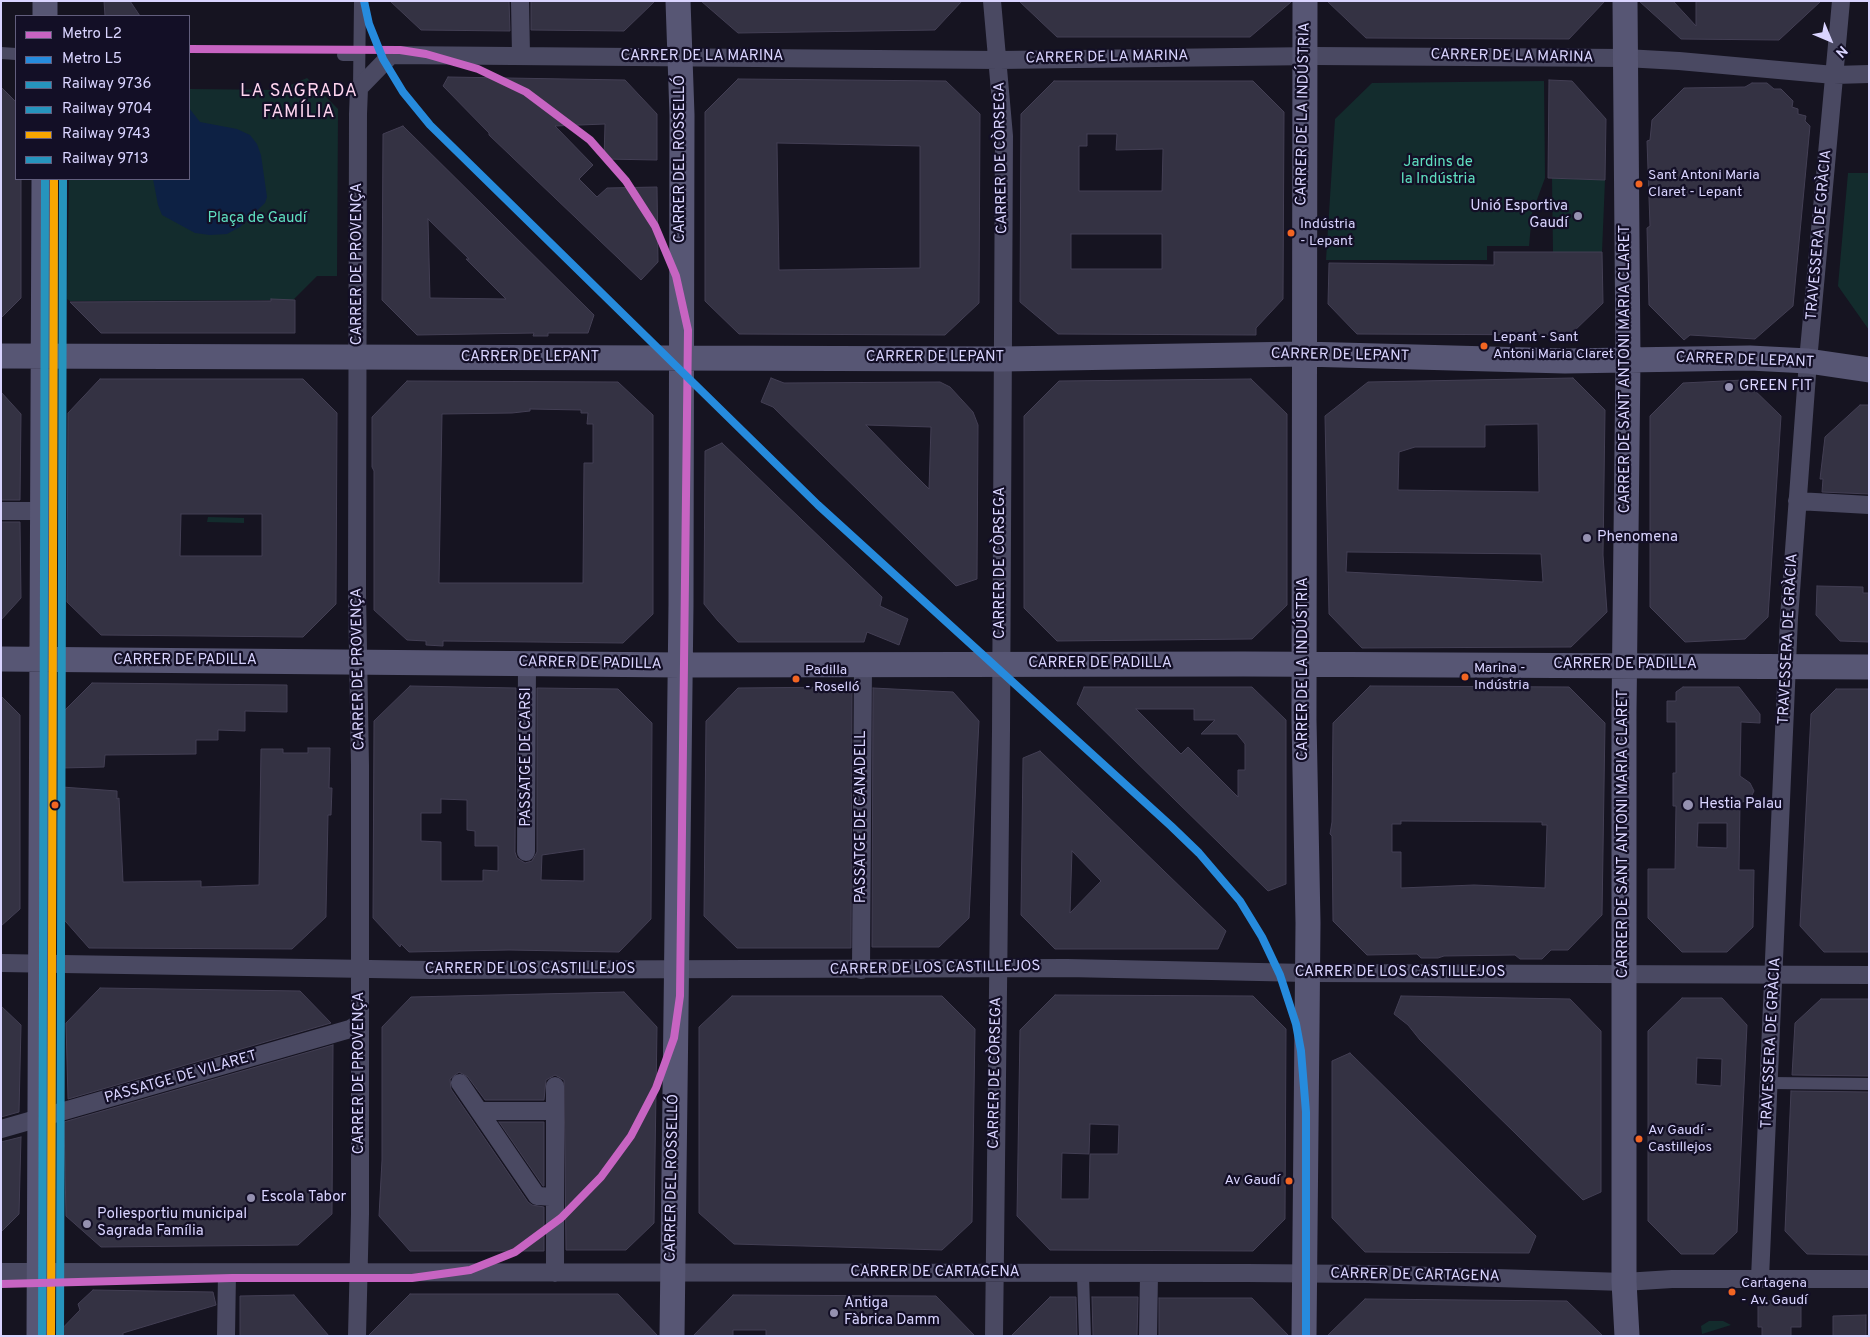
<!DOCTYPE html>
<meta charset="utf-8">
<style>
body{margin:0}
#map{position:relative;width:1870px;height:1337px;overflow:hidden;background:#161421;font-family:Overpass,sans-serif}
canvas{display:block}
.frame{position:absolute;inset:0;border:2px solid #d9d4ff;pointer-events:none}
.legend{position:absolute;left:15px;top:15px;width:175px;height:165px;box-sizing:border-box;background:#130f26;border:1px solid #625e7d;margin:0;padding:6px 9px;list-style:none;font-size:15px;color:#d9d4ff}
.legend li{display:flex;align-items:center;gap:10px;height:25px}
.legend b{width:25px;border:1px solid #625e7d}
.north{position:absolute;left:1805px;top:15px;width:50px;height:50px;-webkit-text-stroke:4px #130f26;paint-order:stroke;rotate:135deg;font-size:14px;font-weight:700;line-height:20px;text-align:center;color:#d9d4ff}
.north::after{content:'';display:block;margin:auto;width:18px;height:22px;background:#d9d4ff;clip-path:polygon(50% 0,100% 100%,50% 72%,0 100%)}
</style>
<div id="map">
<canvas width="1870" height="1337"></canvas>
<div class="frame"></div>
<ul class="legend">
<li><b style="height:6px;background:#c764c2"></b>Metro L2</li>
<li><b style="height:6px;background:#268bdd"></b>Metro L5</li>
<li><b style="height:6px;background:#2694bd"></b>Railway 9736</li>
<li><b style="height:6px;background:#2694bd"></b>Railway 9704</li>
<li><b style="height:6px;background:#f7a600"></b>Railway 9743</li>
<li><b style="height:6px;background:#2694bd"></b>Railway 9713</li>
</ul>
<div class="north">N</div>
</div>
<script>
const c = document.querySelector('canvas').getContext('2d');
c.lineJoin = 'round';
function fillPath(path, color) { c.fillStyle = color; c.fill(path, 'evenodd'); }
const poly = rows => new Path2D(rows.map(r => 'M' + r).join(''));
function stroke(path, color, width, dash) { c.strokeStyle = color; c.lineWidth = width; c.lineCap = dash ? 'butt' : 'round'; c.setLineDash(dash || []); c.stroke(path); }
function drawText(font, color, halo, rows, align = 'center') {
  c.font = font + ' Overpass,sans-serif'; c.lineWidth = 4.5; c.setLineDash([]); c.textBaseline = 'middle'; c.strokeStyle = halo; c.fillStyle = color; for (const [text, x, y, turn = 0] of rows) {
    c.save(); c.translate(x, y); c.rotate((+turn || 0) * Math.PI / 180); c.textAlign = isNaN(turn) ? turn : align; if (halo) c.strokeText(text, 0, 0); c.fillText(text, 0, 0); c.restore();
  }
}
const green = poly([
 [307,78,338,109,337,276,317,276,293,300,70,301,67,299,69,179,189,179,189,89,279,90],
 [1544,81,1545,178,1532,213,1529,246,1487,246,1487,260,1326,260,1335,119,1372,83],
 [1848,173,1869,173,1869,330,1838,286],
 [1552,178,1605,180,1602,252,1553,252],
 [208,517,244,518,244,523,207,522],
 [1709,1321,1723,1321,1731,1325,1702,1334,1701,1326]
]);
const water = poly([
 [189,108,200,122,237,129,250,135,257,144,261,155,267,197,265,203,240,227,227,234,210,235,195,233,162,215,158,205,153,179,189,179]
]);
const building = poly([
 [104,1,130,1,140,16,105,16,104,1],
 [390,1,509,1,510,31,421,30,390,1],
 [531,1,655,1,624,31,531,30,531,1],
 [701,1,962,1,935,30,738,33,701,1],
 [1019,1,1291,1,1291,2,1250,37,1057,37,1019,1],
 [1327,1,1605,1,1569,39,1366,38,1327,1],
 [1639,1,1673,1,1696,26,1696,1,1821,1,1779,40,1681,39,1639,1],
 [448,77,625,80,640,96,657,114,657,160,604,159,605,124,555,126,593,165,579,179,597,197,607,188,657,187,658,262,641,280,489,135,489,133,443,86,448,77],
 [738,79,946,81,980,114,979,303,945,335,739,334,705,301,705,112,738,79],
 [777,143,920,146,920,268,779,270,777,143],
 [1549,80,1572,81,1606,119,1605,180,1548,178,1549,80],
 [1054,81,1253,81,1284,112,1283,299,1256,328,1256,335,1058,334,1020,302,1021,114,1054,81],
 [1087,134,1117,134,1116,150,1163,149,1162,191,1079,191,1079,146,1087,146,1087,134],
 [1071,234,1162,234,1162,269,1071,269,1071,234],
 [1752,83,1767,83,1774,89,1781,89,1793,101,1792,107,1798,109,1798,114,1806,116,1805,121,1810,126,1793,306,1755,339,1690,335,1684,340,1649,305,1647,228,1650,226,1647,141,1650,140,1652,120,1684,88,1745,87,1752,83],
 [1,87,16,102,16,179,21,179,21,298,1,318,1,87],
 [403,126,594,315,588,333,548,333,548,336,533,336,534,333,417,335,382,300,383,134,403,126],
 [428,219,469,259,466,259,506,299,430,298,428,219],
 [1494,252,1602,252,1603,303,1570,335,1357,334,1328,304,1329,263,1494,265,1494,252],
 [271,299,295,300,295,333,101,333,70,302,271,301,271,299],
 [771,378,784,383,940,382,950,387,973,412,978,425,977,579,956,586,773,407,761,402,771,378],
 [866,425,931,427,929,489,905,465,866,425],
 [1573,378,1605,410,1603,555,1607,612,1571,647,1362,648,1329,614,1325,416,1368,382,1573,378],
 [1538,424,1539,492,1398,490,1399,452,1415,447,1485,447,1485,425,1538,424],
 [1347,552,1541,554,1543,582,1346,572,1347,552],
 [100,379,303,379,337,413,336,604,303,637,101,635,67,602,68,413,100,379],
 [181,514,262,514,262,556,180,556,181,514],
 [1251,379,1287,414,1287,605,1252,639,1057,641,1024,608,1024,416,1059,381,1251,379],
 [1744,380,1781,416,1768,617,1745,639,1685,642,1650,607,1650,416,1683,383,1744,380],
 [407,381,618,382,653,415,653,614,623,643,443,641,443,646,426,645,426,641,407,640,374,610,374,471,372,467,372,417,407,381],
 [530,409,581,410,581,413,588,413,587,424,593,424,593,463,584,463,583,583,439,583,442,414,512,413,530,411,530,409],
 [1,392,21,414,20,500,1,500,1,392],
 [1860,405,1869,405,1869,494,1822,492,1823,479,1820,479,1825,437,1860,405],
 [722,443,882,597,880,606,908,619,899,645,867,632,864,642,738,642,718,621,704,604,705,451,722,443],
 [1,522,20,522,21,598,1,620,1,522],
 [1817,586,1863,587,1863,593,1869,593,1869,642,1840,641,1816,615,1817,586],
 [92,683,287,685,287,712,245,711,245,731,218,730,218,740,196,740,196,754,105,755,104,767,61,768,60,715,92,683],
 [410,686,516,688,515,852,517,858,525,863,532,861,537,852,537,688,618,689,652,723,651,919,619,952,509,950,409,952,401,944,400,947,373,918,374,721,410,686],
 [441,799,467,800,467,830,475,831,475,846,498,846,498,871,483,870,483,881,441,881,441,842,421,841,421,813,441,813,441,799],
 [584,849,584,881,541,880,542,855,584,849],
 [1370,686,1569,687,1605,723,1602,915,1568,950,1551,950,1542,959,1520,959,1515,955,1444,956,1438,958,1421,958,1417,954,1367,955,1333,921,1332,836,1330,834,1332,822,1333,723,1370,686],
 [1401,821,1542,822,1542,825,1547,825,1545,888,1474,885,1401,888,1401,852,1392,852,1392,824,1401,824,1401,821],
 [852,687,851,948,737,948,704,916,706,721,738,688,852,687],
 [1084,687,1252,687,1286,720,1286,884,1268,891,1077,704,1084,687],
 [1136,709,1194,709,1194,720,1215,720,1201,734,1237,734,1245,744,1245,770,1238,770,1238,797,1188,747,1181,754,1136,709],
 [1683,687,1739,687,1760,714,1760,723,1741,722,1740,776,1750,783,1754,791,1750,799,1740,803,1739,870,1754,870,1753,927,1727,952,1682,952,1648,918,1648,869,1675,869,1676,806,1673,806,1673,773,1676,773,1676,722,1667,722,1667,701,1676,701,1676,692,1683,687],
 [1698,823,1727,823,1727,848,1697,847,1698,823],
 [873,688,953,692,979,721,969,918,939,947,872,947,873,688],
 [1836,689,1869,689,1869,952,1824,952,1800,926,1811,714,1836,689],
 [1,696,20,715,20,909,1,926,1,696],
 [308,748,330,748,329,788,332,788,331,815,328,815,326,912,326,917,292,949,89,948,59,914,58,824,59,798,62,798,62,787,117,791,117,799,119,798,123,882,201,881,201,887,259,885,261,749,283,749,283,753,308,753,308,748],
 [1040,751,1226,931,1218,949,1055,949,1021,915,1023,758,1040,751],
 [1072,851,1101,881,1070,913,1072,851],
 [100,988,300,991,331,1023,68,1099,66,1023,100,988],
 [624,992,657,1027,654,1223,626,1250,566,1250,564,1080,555,1075,546,1080,544,1100,485,1100,468,1077,459,1072,450,1079,451,1089,528,1202,532,1205,544,1207,544,1251,410,1251,379,1216,382,1160,382,1027,411,997,624,992],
 [1055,995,1253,996,1286,1029,1285,1219,1253,1251,1050,1250,1017,1216,1020,1030,1055,995],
 [1090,1124,1119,1125,1118,1154,1090,1154,1089,1199,1061,1199,1062,1153,1089,1154,1090,1124],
 [732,996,942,996,975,1029,972,1222,942,1250,734,1244,699,1213,699,1027,732,996],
 [1401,996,1570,999,1601,1031,1601,1192,1583,1200,1516,1134,1420,1040,1408,1025,1394,1014,1401,996],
 [1682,998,1722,998,1747,1025,1737,1232,1714,1254,1681,1254,1648,1221,1648,1031,1682,998],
 [1697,1058,1722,1059,1721,1086,1696,1084,1697,1058],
 [1821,999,1869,999,1869,1076,1792,1075,1795,1023,1821,999],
 [1,1006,21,1025,19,1112,1,1117,1,1006],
 [333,1045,332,1214,298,1245,101,1247,66,1216,64,1122,333,1045],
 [1350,1053,1536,1236,1529,1253,1365,1252,1332,1218,1332,1061,1350,1053],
 [1791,1091,1869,1092,1869,1255,1807,1254,1785,1231,1791,1091],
 [499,1122,544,1122,544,1186,543,1186,499,1122],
 [21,1137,19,1214,1,1232,1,1142,21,1137],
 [93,1290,213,1292,216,1305,123,1333,123,1336,55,1336,80,1310,78,1304,93,1290],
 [410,1294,618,1294,658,1336,368,1336,410,1294],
 [294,1295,329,1336,240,1336,240,1296,294,1295],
 [733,1295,936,1296,975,1336,766,1336,766,1330,733,1330,733,1336,693,1336,733,1295],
 [1050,1297,1076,1297,1077,1336,1011,1336,1050,1297],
 [1092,1297,1138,1297,1137,1336,1093,1336,1092,1297],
 [1159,1298,1252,1298,1289,1336,1159,1336,1159,1298],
 [1365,1299,1567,1301,1603,1336,1327,1336,1365,1299],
 [1758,1301,1801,1301,1801,1327,1791,1327,1791,1336,1762,1336,1762,1327,1758,1327,1758,1301],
 [1866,1315,1866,1336,1833,1336,1833,1316,1866,1315]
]);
const pedestrian = poly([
 [1,53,16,54],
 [343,55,359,55],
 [359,88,360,1],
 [1770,1083,1869,1084],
 [1083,1275,1085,1336]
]);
const minor = poly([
 [520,1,521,55],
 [992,1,1004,136,1001,731,994,1336],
 [1797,501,1869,505],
 [1,511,42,511],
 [526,852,527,663],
 [1,963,431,970,1067,968,1307,973,1869,975],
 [861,970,863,664],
 [460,1083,537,1196,555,1197],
 [479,1111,555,1111],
 [1,1129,350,1029,360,1023],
 [1,1272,1247,1273,1368,1274,1624,1282,1672,1279,1869,1279],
 [555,1273,555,1086],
 [1760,1278,1789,618,1808,361,1841,1],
 [226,1336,227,1273],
 [357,1336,360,1214,360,765,357,594,358,114,359,88,391,55,999,60,1315,56,1625,58,1679,61,1834,75,1869,74],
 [1148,1336,1149,1274]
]);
const secondary = poly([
 [1625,1,1628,359,1624,712,1624,1282,1627,1336],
 [45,16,45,1],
 [1,356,1003,359,1303,354,1565,361,1750,358,1808,361,1869,370],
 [1,659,681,665,1244,664,1869,667],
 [39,1336,44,179],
 [672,1336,681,605,682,115,678,1],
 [1304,1336,1308,923,1304,720,1305,1]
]);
const rail1 = poly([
 [42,1336,45,179]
]);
const rail2 = poly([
 [51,1336,54,179]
]);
const rail3 = poly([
 [51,1336,54,179]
]);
const rail4 = poly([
 [60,1336,63,179]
]);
const metro1 = poly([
 [1,1284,232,1278,412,1278,470,1270,515,1252,561,1218,601,1177,631,1136,656,1088,674,1038,680,996,688,330,676,276,655,226,626,181,590,140,526,92,478,69,426,54,400,50,189,49]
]);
const metro2 = poly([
 [364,1,369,24,383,59,403,92,430,125,818,505,1171,826,1199,853,1240,901,1262,937,1280,975,1296,1024,1301,1051,1306,1112,1306,1336]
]);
const markers = [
 [1639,184,4.5,"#f26522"],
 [1578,216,5,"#9591b1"],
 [1291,233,4.5,"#f26522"],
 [1484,346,4.5,"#f26522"],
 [1729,387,5,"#9591b1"],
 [1587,538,5,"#9591b1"],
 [1465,677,4.5,"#f26522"],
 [796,679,4.5,"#f26522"],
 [55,805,4.5,"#f26522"],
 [1688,805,6,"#9591b1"],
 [1639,1139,4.5,"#f26522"],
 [1289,1181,4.5,"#f26522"],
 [251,1198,5,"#9591b1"],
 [87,1224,5,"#9591b1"],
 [1732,1292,4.5,"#f26522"],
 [834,1313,5,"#9591b1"]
];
const busNames = [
 ["Sant Antoni Maria",1648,176],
 ["Claret - Lepant",1648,193],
 ["Indústria",1300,225],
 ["- Lepant",1300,242],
 ["Lepant - Sant",1493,338],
 ["Antoni Maria Claret",1493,355],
 ["Marina -",1474,669],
 ["Indústria",1474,686],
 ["Padilla",805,671],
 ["- Roselló",805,688],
 ["Av Gaudí -",1648,1131],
 ["Castillejos",1648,1148],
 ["Av Gaudí",1280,1181,"right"],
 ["Cartagena",1741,1284],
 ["- Av. Gaudí",1741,1301]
];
const streetNames = [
 ["CARRER DE LA MARINA",702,57],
 ["CARRER DE LA MARINA",1512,57,1],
 ["CARRER DE LA MARINA",1107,58,-1],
 ["CARRER DE LA INDÚSTRIA",1304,114,-89],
 ["CARRER DE CÒRSEGA",1002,158,-91],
 ["CARRER DEL ROSSELLÓ",681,159,-90],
 ["TRAVESSERA DE GRÀCIA",1820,235,-85],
 ["CARRER DE PROVENÇA",358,264,-90],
 ["CARRER DE LEPANT",1340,356,1],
 ["CARRER DE LEPANT",530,358],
 ["CARRER DE LEPANT",935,358],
 ["CARRER DE LEPANT",1745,361,2],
 ["CARRER DE SANT ANTONI MARIA CLARET",1626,369,-90],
 ["CARRER DE CÒRSEGA",1001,563,-90],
 ["TRAVESSERA DE GRÀCIA",1789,639,-87],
 ["CARRER DE PADILLA",185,661],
 ["CARRER DE PADILLA",590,664,1],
 ["CARRER DE PADILLA",1100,664],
 ["CARRER DE PADILLA",1625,665],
 ["CARRER DE PROVENÇA",359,669,-91],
 ["CARRER DE LA INDÚSTRIA",1304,669,-90],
 ["PASSATGE DE CARSI",527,757,-90],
 ["PASSATGE DE CANADELL",862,817,-90],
 ["CARRER DE SANT ANTONI MARIA CLARET",1624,834,-90],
 ["CARRER DE LOS CASTILLEJOS",935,969,-1],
 ["CARRER DE LOS CASTILLEJOS",530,970],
 ["CARRER DE LOS CASTILLEJOS",1400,973],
 ["TRAVESSERA DE GRÀCIA",1772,1043,-87],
 ["CARRER DE PROVENÇA",360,1073,-90],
 ["CARRER DE CÒRSEGA",996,1073,-89],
 ["PASSATGE DE VILARET",181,1078,-16],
 ["CARRER DEL ROSSELLÓ",673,1178,-89],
 ["CARRER DE CARTAGENA",935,1273],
 ["CARRER DE CARTAGENA",1415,1276,1]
];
const parkNames = [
 ["Jardins de",1438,163],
 ["la Indústria",1438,180],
 ["Plaça de Gaudí",257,219]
];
const poiNames = [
 ["Unió Esportiva",1568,207,"right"],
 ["Gaudí",1568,224,"right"],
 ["GREEN FIT",1739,387],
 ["Phenomena",1597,538],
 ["Hestia Palau",1699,805],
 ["Escola Tabor",261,1198],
 ["Poliesportiu municipal",97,1215],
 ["Sagrada Família",97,1232],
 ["Antiga",844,1304],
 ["Fàbrica Damm",844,1321]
];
const quarterNames = [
 ["LA SAGRADA",299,92],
 ["FAMÍLIA",299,113]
];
fillPath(green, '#132c2d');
fillPath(water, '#0d2144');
fillPath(building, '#343243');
stroke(building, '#433f54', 1);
stroke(pedestrian, '#4a4962', 12);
stroke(minor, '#4a4962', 18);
stroke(secondary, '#575674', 25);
stroke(rail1, '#2694bd', 8);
stroke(rail2, '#2694bd', 8);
stroke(rail3, '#f7a600', 8);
stroke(rail4, '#2694bd', 8);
stroke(metro1, '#c764c2', 8);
stroke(metro2, '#268bdd', 8);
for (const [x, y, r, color] of markers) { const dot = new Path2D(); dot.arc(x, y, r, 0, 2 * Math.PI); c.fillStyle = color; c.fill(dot); stroke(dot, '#130f26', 2); }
drawText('14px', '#d9d4ff', '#130f26', busNames, 'left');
drawText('15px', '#d9d4ff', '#130f26', streetNames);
drawText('15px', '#5fe0c0', '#130f26', parkNames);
drawText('15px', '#d9d4ff', '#130f26', poiNames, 'left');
c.letterSpacing = '1px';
drawText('18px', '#ffd6f0', '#130f26', quarterNames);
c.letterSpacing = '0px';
</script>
